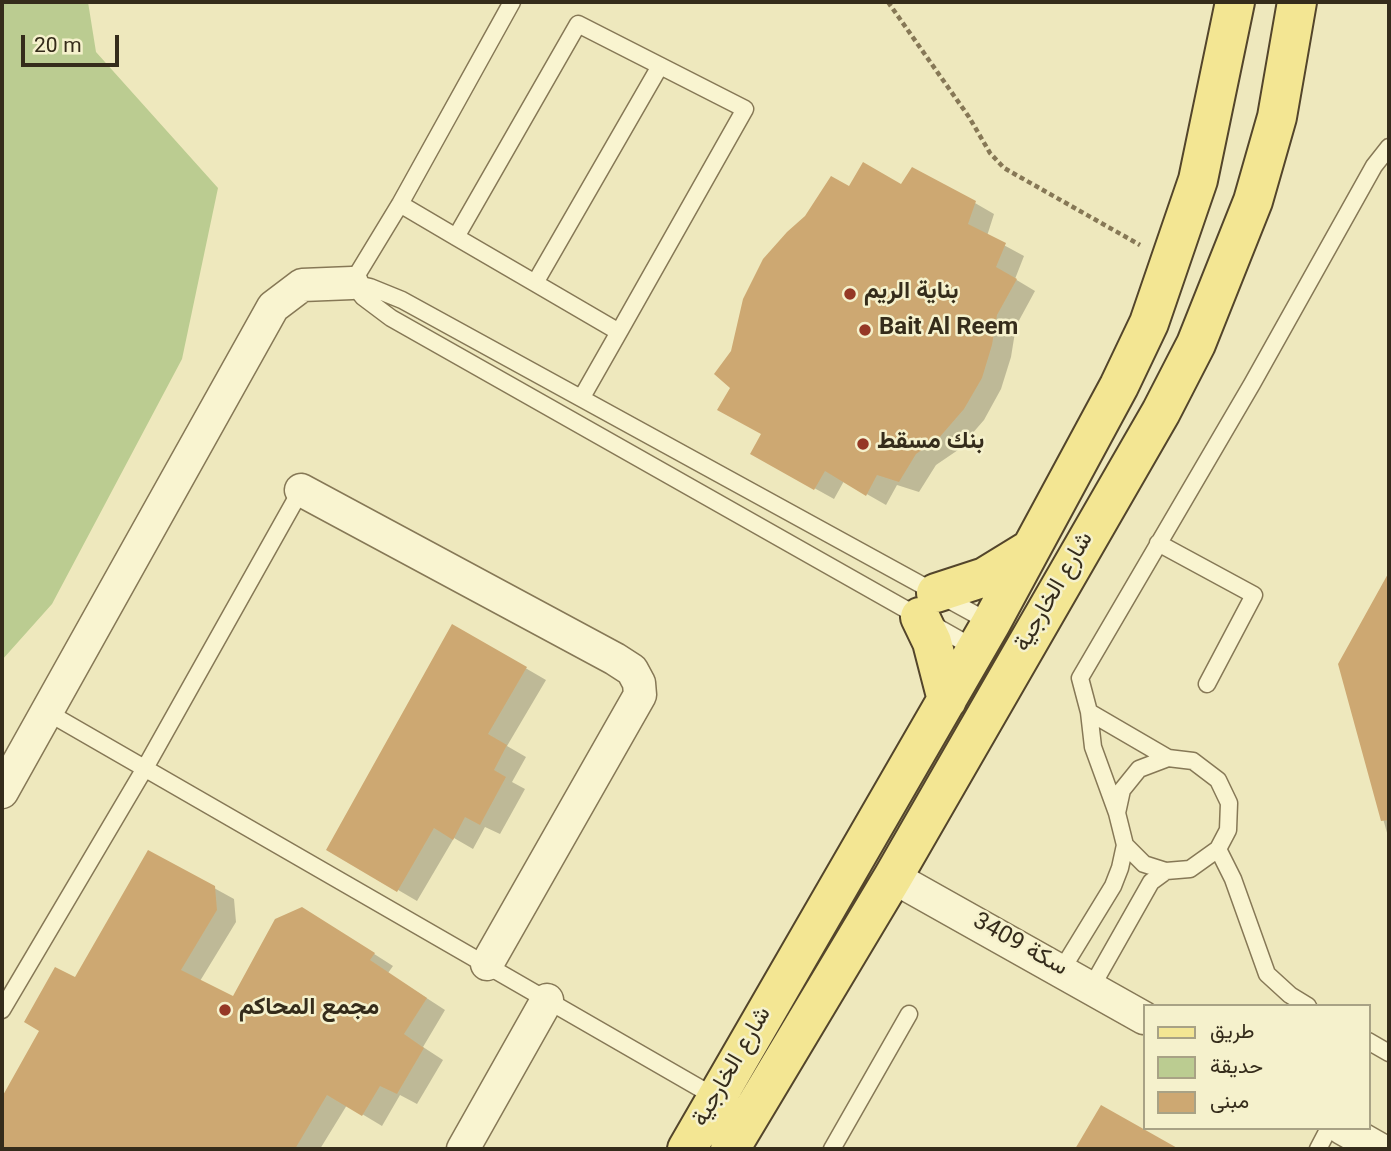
<!DOCTYPE html>
<meta charset="utf-8">
<style>
body{margin:0}
#map{position:relative;width:1391px;height:1151px;overflow:hidden;background:#eee8bd;font-family:Georgia,Vazirmatn,serif}
canvas{display:block}
.frame{position:absolute;inset:0;border:4px solid #352c1b;pointer-events:none}
.legend{position:absolute;left:1143px;top:1004px;width:228px;height:126px;box-sizing:border-box;background:#f5f1cc;border:2px solid #a8a285;margin:0;padding:9px 12px;list-style:none;font-size:21px;color:#352c1b}
.legend li{display:flex;align-items:center;gap:14px;height:35px}
.legend b{width:35px;border:2px solid #a8a285}
.scale{position:absolute;left:21px;top:35px;width:98px;height:32px;box-sizing:border-box;border:4px solid #352c1b;border-top:0;padding-left:9px;font-size:21px;line-height:24px;white-space:nowrap;color:#352c1b;-webkit-text-stroke:5px #f5f1cc;paint-order:stroke}
</style>
<div id="map">
<canvas width="1391" height="1151"></canvas>
<div class="frame"></div>
<ul class="legend">
<li><b style="height:9px;background:#f3e693"></b>طريق</li>
<li><b style="height:19px;background:#bbcc91"></b>حديقة</li>
<li><b style="height:19px;background:#cda872"></b>مبنى</li>
</ul>
<div class="scale">20 m</div>
</div>
<script>
const c = document.querySelector('canvas').getContext('2d');
c.lineJoin = 'round';
function fillPath(path, color) { c.fillStyle = color; c.fill(path, 'evenodd'); }
const poly = rows => new Path2D(rows.map(r => 'M' + r).join(''));
function stroke(path, color, width, dash) { c.strokeStyle = color; c.lineWidth = width; c.lineCap = dash ? 'butt' : 'round'; c.setLineDash(dash || []); c.stroke(path); }
function drawText(font, color, halo, rows, align = 'center') {
  c.font = font + ' Georgia,Vazirmatn,serif'; c.lineWidth = 5; c.setLineDash([]); c.textBaseline = 'middle'; c.strokeStyle = halo; c.fillStyle = color; for (const [text, x, y, turn = 0] of rows) {
    c.save(); c.translate(x, y); c.rotate((+turn || 0) * Math.PI / 180); c.textAlign = isNaN(turn) ? turn : align; if (halo) c.strokeText(text, 0, 0); c.fillText(text, 0, 0); c.restore();
  }
}
const green = poly([
 [2,2,88,2,96,52,218,188,182,359,52,604,2,660]
]);
const shadow = poly([
 [902,186,975,203,994,214,987,236,1024,256,1015,279,1035,291,1016,326,1011,357,1001,389,984,420,958,450,936,465,919,492,897,485,886,505,844,481,834,499,753,454,764,434,850,188],
 [1389,575,1389,840,1340,664],
 [453,626,546,680,507,746,526,757,512,782,525,789,500,834,485,827,473,849,454,838,417,901,328,849],
 [214,888,234,899,236,922,200,981,233,998,321,920,393,966,388,973,445,1010,423,1047,443,1060,417,1104,400,1095,382,1126,347,1105,320,1149,2,1149,2,1100,42,1030,76,980]
]);
const building = poly([
 [863,162,901,184,912,167,976,201,968,224,1006,243,996,267,1017,279,997,315,992,345,982,378,964,409,938,439,916,454,899,482,877,475,866,496,825,471,814,490,750,454,761,434,717,410,730,388,714,374,731,351,743,299,763,259,787,232,805,216,831,176,849,186],
 [1389,572,1389,820,1381,821,1338,664],
 [452,624,527,667,488,734,507,745,494,770,506,777,480,825,465,817,453,840,434,828,397,892,326,850],
 [148,850,215,886,217,910,181,970,233,996,275,919,302,907,375,953,370,960,427,998,404,1034,424,1048,397,1094,380,1086,362,1116,327,1095,295,1149,2,1149,2,1097,39,1031,24,1022,55,967,75,977],
 [1101,1105,1179,1149,1075,1149]
]);
const path = poly([
 [888,2,969,117,990,153,1004,168,1140,245]
]);
const service = poly([
 [400,204,456,237,535,283,619,332,745,109,578,24,456,237],
 [352,283,363,297,391,318,976,649],
 [352,283,370,287,402,300,991,623],
 [352,283,400,204,512,2],
 [535,283,660,66],
 [582,397,619,332],
 [1158,543,1254,595,1207,684],
 [47,712,717,1098],
 [1089,712,1168,758],
 [1117,813,1093,747,1089,712,1080,678,1252,384,1374,166,1389,147],
 [1218,849,1233,879,1267,974,1290,995,1308,1006],
 [1061,971,1113,886,1120,868,1125,845,1117,813,1122,790,1139,769,1168,758,1193,761,1218,780,1229,803,1228,830,1218,849,1190,869,1166,871,1144,864,1125,845],
 [1091,988,1151,882,1166,871],
 [2,1010,145,768,301,490],
 [1368,1041,1389,1053],
 [832,1149,909,1014],
 [1318,1149,1329,1128]
]);
const minor = poly([
 [301,490,615,659,632,670,639,683,640,695,487,964],
 [2,792,273,307,302,285,352,283],
 [893,877,1144,1018],
 [1342,1128,1379,1149],
 [463,1149,547,1000]
]);
const primary = poly([
 [936,593,985,577,1029,550],
 [920,617,932,642,947,700],
 [687,1149,991,623,1119,386,1149,323,1198,180,1235,2],
 [730,1149,893,877,1161,412,1196,344,1253,201,1277,117,1297,2]
]);
const markers = [
 [850,294,7,"#953825"],
 [865,330,7,"#953825"],
 [863,444,7,"#953825"],
 [225,1010,7,"#953825"]
];
const poiNames = [
 ["بناية الريم",864,294],
 ["Bait Al Reem",879,330],
 ["بنك مسقط",877,444],
 ["مجمع المحاكم",239,1010]
];
const streetNames = [
 ["شارع الخارجية",1056,593,-60],
 ["سكة 3409",1019,947,29],
 ["شارع الخارجية",734,1068,-60]
];
fillPath(green, '#bbcc91');
fillPath(shadow, '#0003');
fillPath(building, '#cda872');
stroke(service, '#867856', 19);
stroke(minor, '#867856', 35);
stroke(primary, '#53452b', 42);
stroke(path, '#867856', 4.5, [5, 3.5]);
stroke(service, '#f9f4d0', 16);
stroke(minor, '#f9f4d0', 32);
stroke(primary, '#f3e693', 38);
for (const [x, y, r, color] of markers) { const dot = new Path2D(); dot.arc(x, y, r, 0, 2 * Math.PI); c.fillStyle = color; c.fill(dot); stroke(dot, '#f5f1cc', 2.5); }
drawText('bold 24px', '#352c1b', '#f5f1cc', poiNames, 'left');
drawText('24px', '#352c1b', '#f5f1cc', streetNames);
</script>
